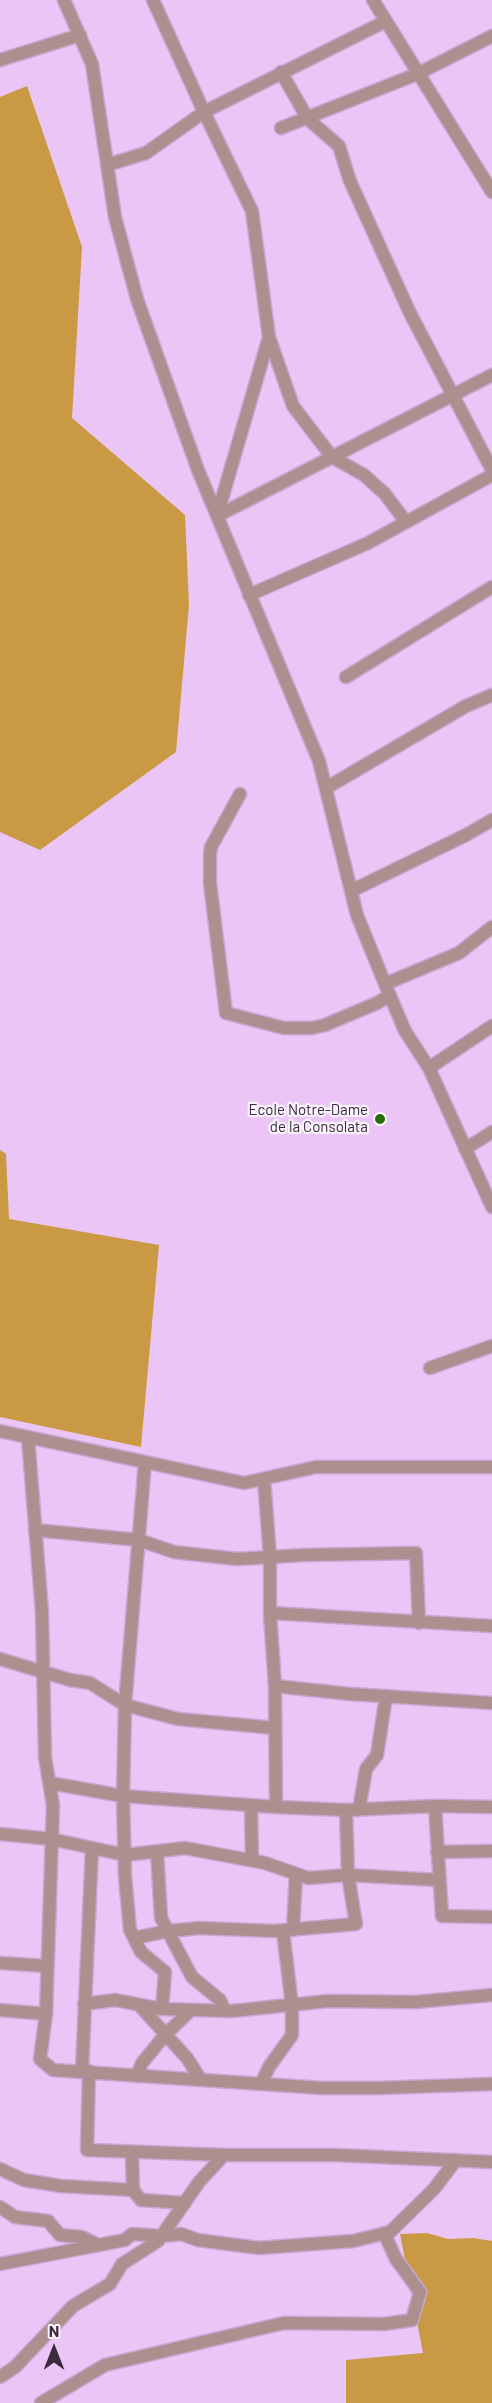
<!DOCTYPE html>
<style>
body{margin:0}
#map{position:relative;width:492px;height:2403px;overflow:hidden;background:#ecc5f7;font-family:Barlow,sans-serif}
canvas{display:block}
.north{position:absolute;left:24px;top:2319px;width:60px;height:60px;-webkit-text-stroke:4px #fbf3fd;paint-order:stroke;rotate:0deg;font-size:16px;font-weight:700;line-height:24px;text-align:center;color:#3a2b3e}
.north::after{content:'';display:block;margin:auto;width:21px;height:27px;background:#3a2b3e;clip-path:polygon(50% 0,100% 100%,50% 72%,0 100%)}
</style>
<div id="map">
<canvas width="492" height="2403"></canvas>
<div class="north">N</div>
</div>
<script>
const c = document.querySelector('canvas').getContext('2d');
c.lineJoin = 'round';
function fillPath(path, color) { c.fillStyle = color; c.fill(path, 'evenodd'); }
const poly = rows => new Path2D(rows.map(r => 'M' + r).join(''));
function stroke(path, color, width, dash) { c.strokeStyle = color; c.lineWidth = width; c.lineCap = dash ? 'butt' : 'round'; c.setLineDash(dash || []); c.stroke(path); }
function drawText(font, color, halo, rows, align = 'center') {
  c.font = font + ' Barlow,sans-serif'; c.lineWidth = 4.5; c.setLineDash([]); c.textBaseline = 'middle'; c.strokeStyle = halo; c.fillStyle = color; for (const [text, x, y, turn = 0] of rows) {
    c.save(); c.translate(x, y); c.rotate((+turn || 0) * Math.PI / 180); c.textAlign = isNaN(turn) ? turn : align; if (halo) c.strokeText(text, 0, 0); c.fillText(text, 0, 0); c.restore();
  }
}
const forest = poly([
 [27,86,82,247,72,418,185,515,189,605,176,752,40,850,0,832,0,97],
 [0,1150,6,1154,9,1219,159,1245,141,1447,0,1417],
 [427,2233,448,2239,473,2238,492,2241,492,2403,346,2403,346,2360,423,2353,400,2234]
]);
const minor = poly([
 [64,0,92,64,115,217,137,299,198,470,319,761,357,915,385,984],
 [153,0,204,112,252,211,269,337,293,406,332,457,364,475,385,494,406,522],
 [373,0,492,192],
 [0,60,80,35],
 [281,72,308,119,339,146,350,181,410,313,492,470],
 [281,128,417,74,492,36],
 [107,165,146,153,204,112,386,21],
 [217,516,492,375],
 [217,516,269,337],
 [249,595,368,543,492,475],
 [346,677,492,587],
 [326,788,466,706,492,695],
 [240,794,211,847,210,854,210,883,226,1013,284,1028,312,1028,325,1025,377,1003,389,996],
 [351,891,466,835,492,820],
 [492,927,459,953,385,984,405,1031,429,1068,492,1207],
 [429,1068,492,1026],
 [465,1149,492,1132],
 [430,1368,492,1346],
 [0,1431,244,1483,316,1467,492,1467],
 [28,1437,42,1612,45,1757,53,1805,46,2014,40,2059,53,2070,322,2088,379,2088,492,2084],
 [145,1462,125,1705,123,1796,125,1876,130,1930,141,1952,165,1972,162,2009],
 [264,1479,270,1557,270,1613,275,1686,276,1807],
 [35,1530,139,1540,174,1552,237,1559,304,1555,416,1553,419,1623],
 [270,1613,492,1626],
 [0,1659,70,1680,90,1683,125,1705,178,1719,275,1728],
 [275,1686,350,1694,492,1703],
 [50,1783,123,1796,276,1807,346,1810,435,1806,492,1807],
 [251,1806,252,1860],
 [435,1806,442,1916,492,1917],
 [359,1810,366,1769,377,1755,386,1696],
 [0,1834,51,1839,125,1855,185,1848,265,1863,308,1878,348,1875,438,1880],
 [157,1851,161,1918,192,1977,220,2000,225,2011],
 [437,1852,492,1851],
 [293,1930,296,1874],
 [134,1938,168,1931,200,1928,275,1931,356,1924,348,1875,346,1810],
 [0,1963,47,1966],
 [84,2004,115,2000,162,2009,232,2011,328,2001,416,2002,492,1995],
 [139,2005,187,2058,201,2080],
 [0,2010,46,2014],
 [82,2071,92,1848],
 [89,2071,87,2150,224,2155,335,2155,492,2162],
 [137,2076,142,2063,165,2035,191,2010],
 [261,2084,269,2067,292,2035,292,2006,283,1931],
 [132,2152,133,2190],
 [0,2169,24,2180,61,2186,133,2190,141,2200,185,2203],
 [0,2207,15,2217,48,2221,60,2235,82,2237,98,2245],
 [0,2264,125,2240,132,2234,162,2236,181,2234,198,2240,259,2248,353,2241,390,2232,434,2189,456,2160],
 [0,2377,15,2367,73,2306,110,2284,122,2264,158,2241,199,2182,224,2155],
 [41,2403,105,2365,284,2323,384,2324,412,2320,420,2292,396,2259,384,2233]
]);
const markers = [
 [380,1119,6,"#276d08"]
];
const poiNames = [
 ["Ecole Notre-Dame",368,1110],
 ["de la Consolata",368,1127]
];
fillPath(forest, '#c99944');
stroke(minor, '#c8a6d2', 15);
stroke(minor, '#ad8f8f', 12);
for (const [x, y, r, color] of markers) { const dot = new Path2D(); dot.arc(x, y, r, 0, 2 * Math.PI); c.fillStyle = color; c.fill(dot); stroke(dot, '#fbf3fd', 2); }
drawText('15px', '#3a2b3e', '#fbf3fd', poiNames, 'right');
</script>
